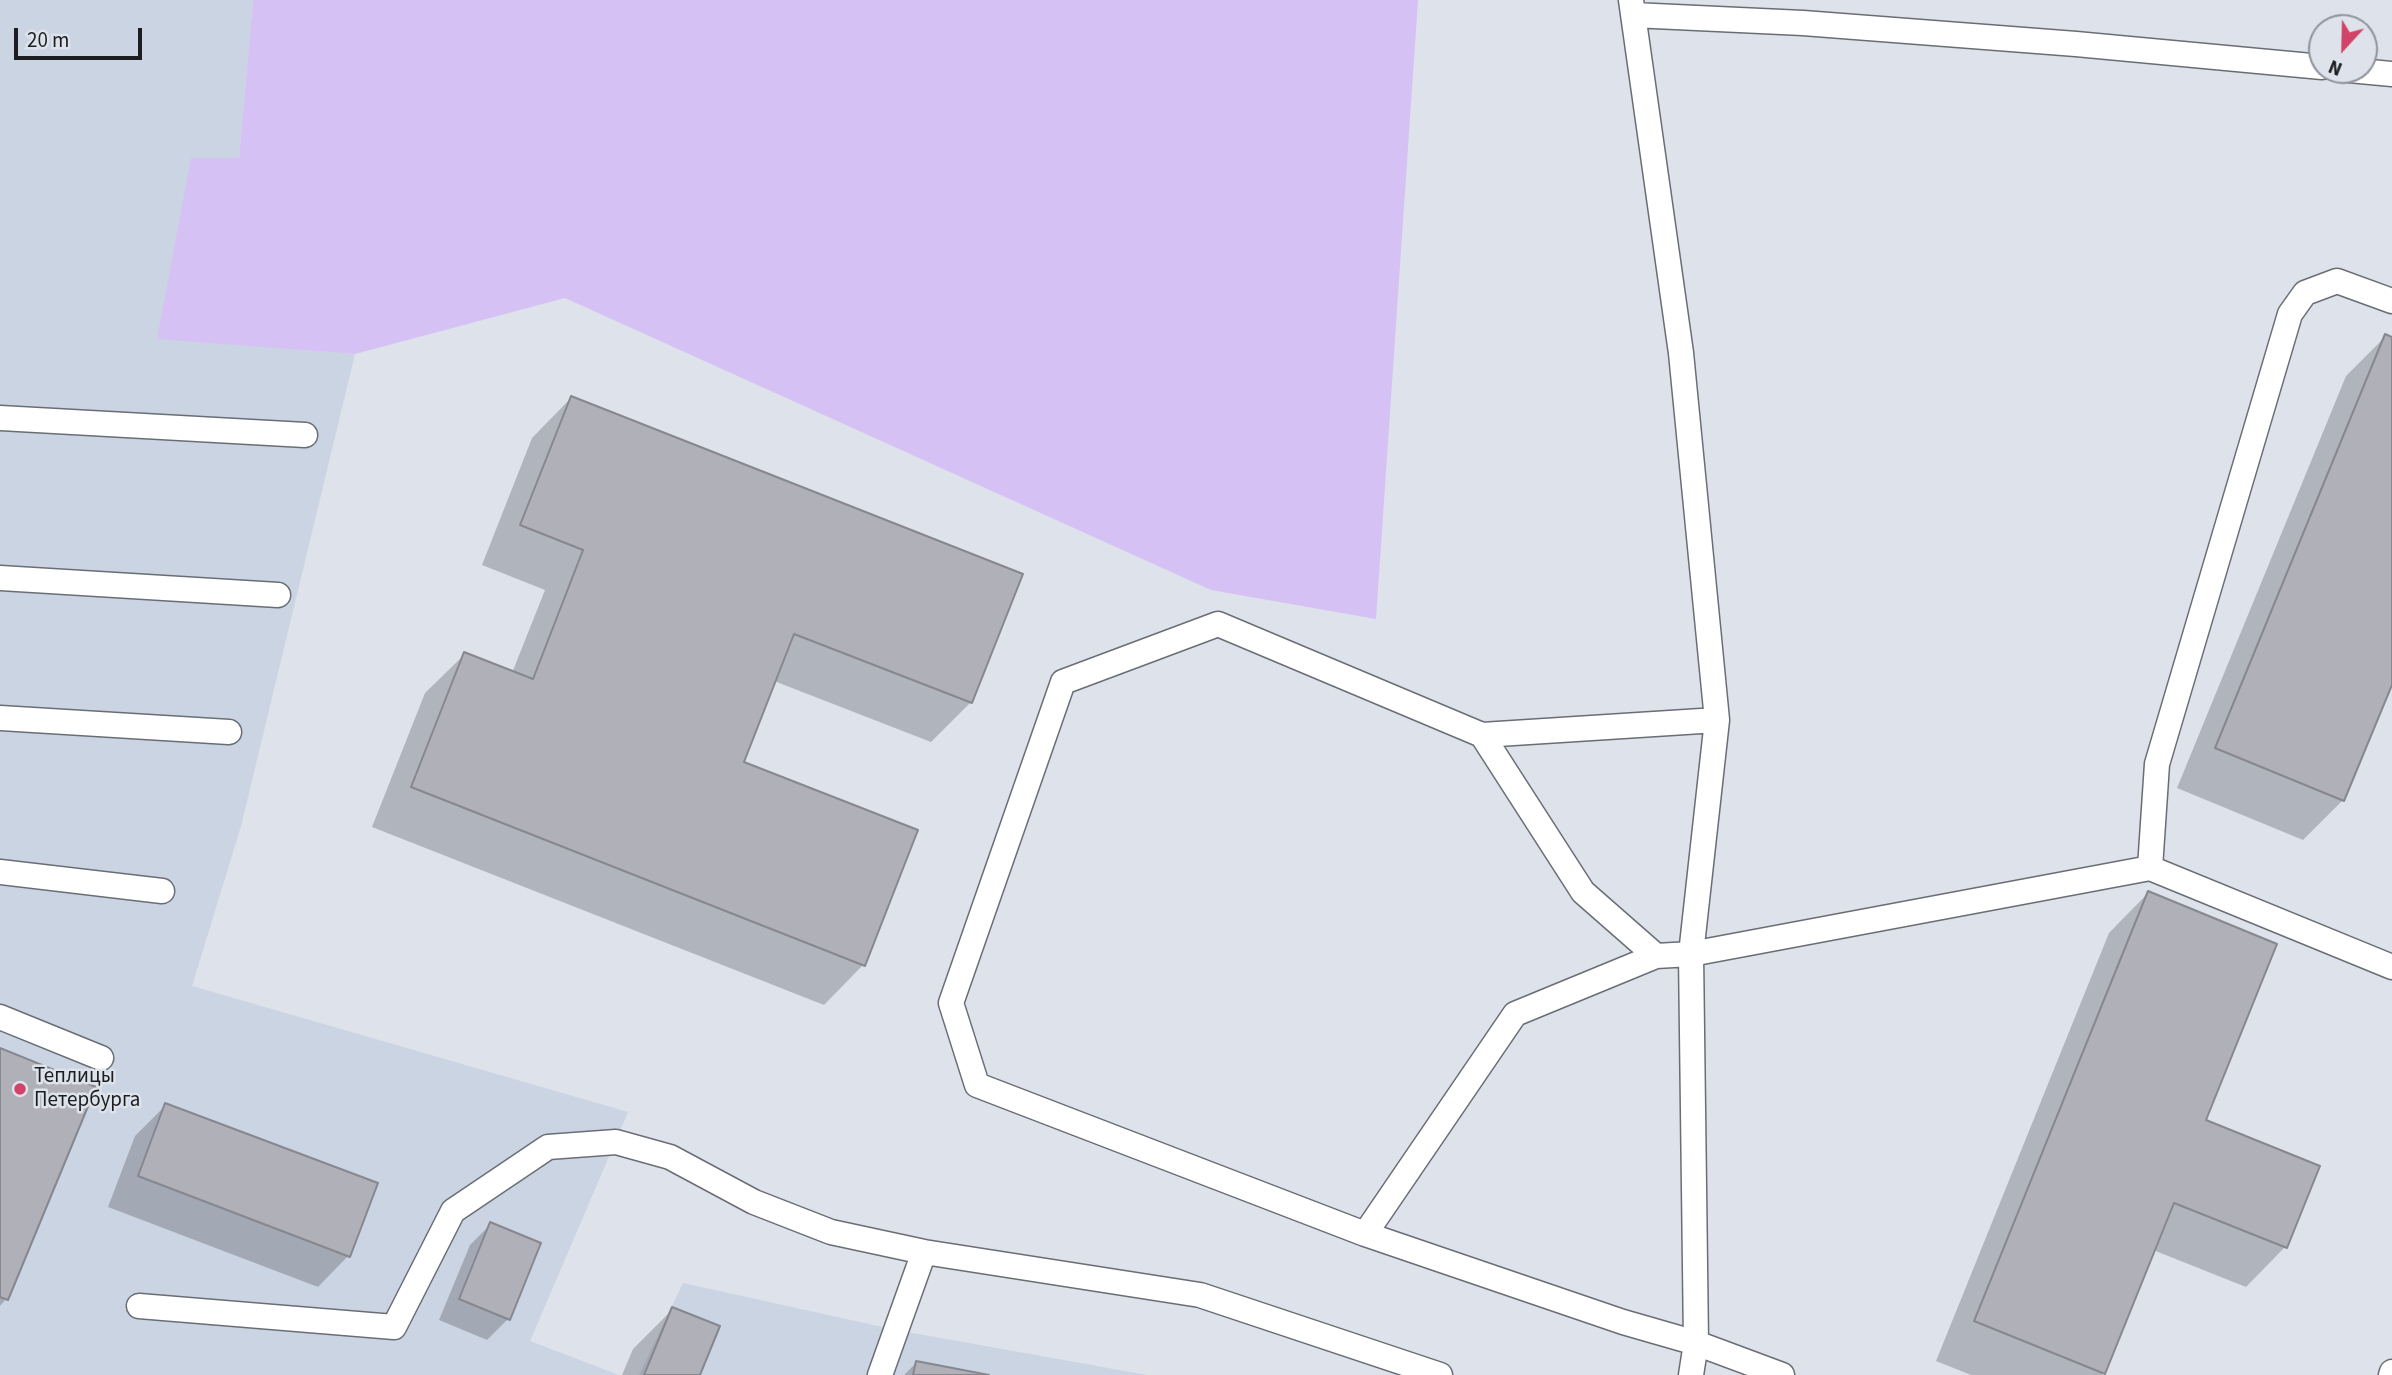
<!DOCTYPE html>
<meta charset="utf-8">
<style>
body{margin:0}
#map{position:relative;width:2392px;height:1375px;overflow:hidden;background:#dde2eb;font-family:"Source Sans 3",sans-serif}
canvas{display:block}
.north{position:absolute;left:2308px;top:14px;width:70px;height:70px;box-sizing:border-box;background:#dde2eb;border:2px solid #8f939a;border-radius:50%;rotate:202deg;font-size:19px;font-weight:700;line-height:28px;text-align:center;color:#1b1d20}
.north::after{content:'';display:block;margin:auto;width:24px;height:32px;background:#d24368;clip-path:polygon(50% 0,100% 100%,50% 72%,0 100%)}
.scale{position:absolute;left:14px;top:28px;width:128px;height:32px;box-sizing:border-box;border:4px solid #1b1d20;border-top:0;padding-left:9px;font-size:21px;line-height:24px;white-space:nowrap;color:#1b1d20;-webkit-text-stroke:5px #dde2eb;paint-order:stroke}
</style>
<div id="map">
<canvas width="2392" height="1375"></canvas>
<div class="north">N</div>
<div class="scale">20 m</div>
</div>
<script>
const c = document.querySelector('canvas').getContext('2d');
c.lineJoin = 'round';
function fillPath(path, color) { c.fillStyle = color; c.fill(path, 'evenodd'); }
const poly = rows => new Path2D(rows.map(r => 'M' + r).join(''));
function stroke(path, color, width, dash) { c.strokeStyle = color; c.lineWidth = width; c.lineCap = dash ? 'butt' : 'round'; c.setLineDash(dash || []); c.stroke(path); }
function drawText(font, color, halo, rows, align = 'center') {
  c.font = font + ' "Source Sans 3",sans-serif'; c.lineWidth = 5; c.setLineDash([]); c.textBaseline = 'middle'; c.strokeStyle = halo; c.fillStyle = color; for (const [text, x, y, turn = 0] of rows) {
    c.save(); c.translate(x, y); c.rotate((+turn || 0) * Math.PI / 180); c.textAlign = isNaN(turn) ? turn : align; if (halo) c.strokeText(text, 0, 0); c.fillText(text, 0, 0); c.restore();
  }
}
const built = poly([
 [0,0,253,0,239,159,157,338,355,354,241,826,192,986,628,1112,530,1341,619,1375,0,1375],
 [683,1283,896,1330,1147,1375,639,1375]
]);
const green = poly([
 [253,0,1418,0,1376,619,1211,590,565,298,355,354,157,339,191,158,239,158]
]);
const shadow = poly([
 [2386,336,2392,338,2392,686,2390,685,2343,800,2303,840,2177,788,2346,376],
 [571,398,971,702,931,742,774,681,742,763,916,831,863,965,824,1005,372,827,425,693,465,654,512,673,545,590,482,565,532,438],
 [2148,893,2204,1121,2318,1167,2285,1247,2246,1287,2153,1250,2102,1375,1971,1375,1936,1361,2109,933],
 [0,1050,6,1299,0,1306],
 [166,1105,348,1256,318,1287,108,1207,135,1136],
 [491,1224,508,1319,487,1340,439,1320,470,1245],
 [673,1309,698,1375,622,1375,633,1349],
 [916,1363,980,1375,904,1375]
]);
const building = poly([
 [2385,334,2392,337,2392,685,2344,801,2215,748,2385,334],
 [571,396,1023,574,972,703,794,634,744,762,918,830,865,966,411,787,464,652,533,679,583,550,520,525,571,396],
 [2148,891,2277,944,2206,1120,2320,1166,2287,1248,2174,1203,2105,1374,1974,1321,2148,891],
 [0,1048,96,1087,8,1300,0,1297,0,1048],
 [165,1103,378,1183,350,1257,138,1176,165,1103],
 [490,1222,541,1243,510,1320,459,1299,490,1222],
 [672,1307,720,1326,700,1375,644,1375,672,1307],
 [916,1361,989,1375,913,1375,916,1361]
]);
const service = poly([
 [1631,0,1681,353,1717,720,1691,954,1696,1343,1691,1375],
 [1633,15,1803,23,2076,44,2322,67],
 [2349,70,2392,74],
 [0,418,305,435],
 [0,578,278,595],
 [0,718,229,732],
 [1482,735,1717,720],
 [2150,868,2157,764,2290,314,2305,293,2337,281,2392,301],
 [0,872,162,891],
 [1656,956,1691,954,2150,868,2392,967],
 [0,1017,101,1058],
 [1365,1234,1515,1014,1656,956,1583,892,1482,735,1218,624,1063,682,951,1003,977,1085,1365,1234,1623,1322,1696,1343,1782,1375],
 [139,1306,394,1327,453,1211,548,1147,616,1142,670,1157,754,1202,831,1232,924,1252],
 [880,1375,924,1252,1200,1295,1440,1375],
 [2391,1375,2392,1372]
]);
const markers = [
 [20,1089,7,"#d24368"]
];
const poiNames = [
 ["Теплицы",34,1077],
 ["Петербурга",34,1101]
];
fillPath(built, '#cbd4e2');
fillPath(green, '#d6c1f5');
fillPath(shadow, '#0003');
fillPath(building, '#afb0b8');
stroke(building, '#86878f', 2);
stroke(service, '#696e75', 27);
stroke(service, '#fff', 24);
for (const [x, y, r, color] of markers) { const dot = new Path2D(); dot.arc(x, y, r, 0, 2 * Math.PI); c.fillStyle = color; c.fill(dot); stroke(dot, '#dde2eb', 2.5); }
drawText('21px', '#1b1d20', '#dde2eb', poiNames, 'left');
</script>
